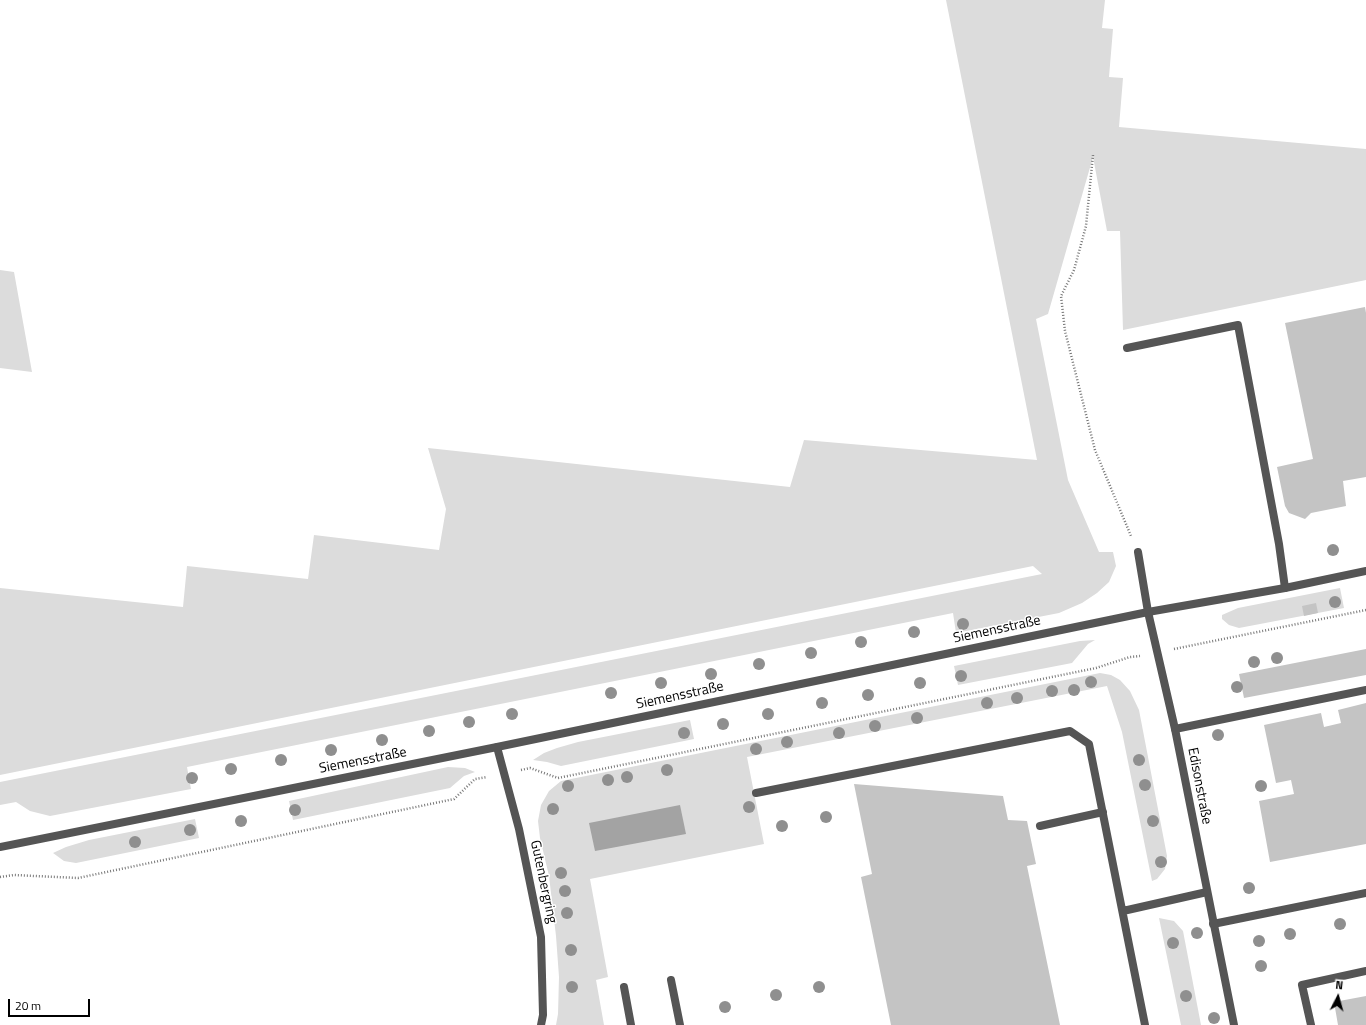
<!DOCTYPE html>
<meta charset="utf-8">
<style>
body{margin:0}
#map{position:relative;width:1366px;height:1025px;overflow:hidden;background:#fff;font-family:"Titillium Web",sans-serif}
canvas{display:block}
.north{position:absolute;left:1318px;top:977px;width:40px;height:40px;-webkit-text-stroke:3px #fff;paint-order:stroke;rotate:6deg;font-size:11px;font-weight:700;line-height:16px;text-align:center;color:#000}
.north::after{content:'';display:block;margin:auto;width:14px;height:18px;background:#000;clip-path:polygon(50% 0,100% 100%,50% 72%,0 100%)}
.scale{position:absolute;left:8px;top:999px;width:82px;height:18px;box-sizing:border-box;border:2px solid #000;border-top:0;padding-left:5px;font-size:12px;line-height:14px;white-space:nowrap;color:#000;-webkit-text-stroke:3px #fff;paint-order:stroke}
</style>
<div id="map">
<canvas width="1366" height="1025"></canvas>
<div class="north">N</div>
<div class="scale">20 m</div>
</div>
<script>
const c = document.querySelector('canvas').getContext('2d');
c.lineJoin = 'round';
function fillPath(path, color) { c.fillStyle = color; c.fill(path, 'evenodd'); }
const poly = rows => new Path2D(rows.map(r => 'M' + r).join(''));
function stroke(path, color, width, dash) { c.strokeStyle = color; c.lineWidth = width; c.lineCap = dash ? 'butt' : 'round'; c.setLineDash(dash || []); c.stroke(path); }
function drawText(font, color, halo, rows, align = 'center') {
  c.font = font + ' "Titillium Web",sans-serif'; c.lineWidth = 3; c.setLineDash([]); c.textBaseline = 'middle'; c.strokeStyle = halo; c.fillStyle = color; for (const [text, x, y, turn = 0] of rows) {
    c.save(); c.translate(x, y); c.rotate((+turn || 0) * Math.PI / 180); c.textAlign = isNaN(turn) ? turn : align; if (halo) c.strokeText(text, 0, 0); c.fillText(text, 0, 0); c.restore();
  }
}
const green = poly([
 [946,0,1105,0,1102,28,1113,29,1109,77,1123,78,1119,127,1366,149,1366,280,1123,330,1120,231,1107,231,1093,157,1048,314,1036,319,1068,480,1099,552,1113,552,1116,566,1109,582,1097,593,1082,603,1059,613,956,633,953,613,187,767,191,789,50,816,30,811,16,802,0,805,0,782,1042,574,1033,566,0,775,0,588,183,607,187,566,308,579,314,535,439,550,446,509,428,448,790,487,804,440,1037,460],
 [0,270,14,272,32,372,0,368],
 [1340,588,1344,608,1239,628,1229,625,1222,619,1222,615,1238,608],
 [1095,640,1088,644,1072,663,958,685,954,666,1080,641],
 [1100,673,1111,675,1120,680,1130,691,1139,710,1167,856,1165,869,1157,879,1152,881,1122,732,1107,686,747,757,764,844,590,879,608,977,596,980,604,1025,556,1025,558,1014,559,977,556,936,549,876,540,838,538,821,541,805,549,791,561,781],
 [690,720,694,739,561,766,547,762,533,760,544,753,557,748,578,742],
 [448,767,465,768,475,772,464,776,450,788,293,820,289,801],
 [195,819,199,838,76,863,64,861,53,853,66,847,89,840],
 [1159,918,1174,921,1183,931,1201,1025,1181,1025]
]);
const water = poly([
 [680,805,686,834,595,851,589,823]
]);
const building = poly([
 [1365,307,1366,313,1366,477,1343,481,1346,506,1311,513,1305,519,1289,513,1285,506,1277,467,1313,459,1285,323],
 [1316,603,1318,613,1304,616,1302,606],
 [1366,649,1366,675,1244,698,1239,674],
 [1366,703,1366,844,1270,862,1259,801,1294,794,1291,780,1276,783,1264,725,1321,713,1324,727,1341,723,1338,710],
 [854,784,1003,796,1008,820,1027,821,1036,864,1027,866,1060,1025,891,1025,861,877,872,874],
 [1366,996,1366,1025,1338,1025,1334,1002]
]);
const path = poly([
 [1093,155,1086,226,1074,270,1061,296,1065,331,1095,450,1131,536],
 [1174,649,1366,610],
 [521,770,530,768,558,778,1096,668,1130,657,1140,656],
 [0,877,14,875,78,878,454,799,475,779,487,777]
]);
const service = poly([
 [1127,348,1238,325,1279,544,1285,588],
 [1175,729,1366,690],
 [497,747,519,829,541,937,543,1015,541,1025],
 [756,793,1070,731,1089,744,1145,1025],
 [1040,826,1103,812],
 [1123,911,1207,892],
 [1213,924,1366,893],
 [671,980,680,1025],
 [624,987,631,1025],
 [1311,1025,1302,985,1366,971]
]);
const minor = poly([
 [1138,552,1148,612,1175,729,1234,1025]
]);
const tertiary = poly([
 [0,847,497,747,1148,612,1285,588,1366,571]
]);
const trees = [
 [1333,550],
 [1335,602],
 [963,624],
 [914,632],
 [861,642],
 [811,653],
 [1277,658],
 [1254,662],
 [759,664],
 [711,674],
 [961,676],
 [1091,682],
 [661,683],
 [920,683],
 [1237,687],
 [1074,690],
 [1052,691],
 [611,693],
 [868,695],
 [1017,698],
 [822,703],
 [987,703],
 [512,714],
 [768,714],
 [917,718],
 [469,722],
 [723,724],
 [875,726],
 [429,731],
 [684,733],
 [839,733],
 [1218,735],
 [382,740],
 [787,742],
 [756,749],
 [331,750],
 [281,760],
 [1139,760],
 [231,769],
 [667,770],
 [627,777],
 [192,778],
 [608,780],
 [1145,785],
 [568,786],
 [1261,786],
 [749,807],
 [553,809],
 [295,810],
 [826,817],
 [241,821],
 [1153,821],
 [782,826],
 [190,830],
 [135,842],
 [1161,862],
 [561,873],
 [1249,888],
 [565,891],
 [567,913],
 [1340,924],
 [1197,933],
 [1290,934],
 [1259,941],
 [1173,943],
 [571,950],
 [1261,966],
 [572,987],
 [819,987],
 [776,995],
 [1186,996],
 [725,1007],
 [1214,1018]
];
const streetNames = [
 ["Siemensstraße",997,630,-12],
 ["Siemensstraße",680,696,-12],
 ["Siemensstraße",363,761,-11],
 ["Edisonstraße",1199,786,79],
 ["Gutenbergring",543,882,78]
];
fillPath(green, '#dcdcdc');
fillPath(water, '#a3a3a3');
fillPath(building, '#c4c4c4');
stroke(path, '#777', 2.5, [1, 2]);
stroke(service, '#555', 8);
stroke(minor, '#555', 8);
stroke(tertiary, '#555', 8);
c.fillStyle = '#8f8f8f';
for (const [x, y] of trees) { c.beginPath(); c.arc(x, y, 6, 0, 2 * Math.PI); c.fill(); }
drawText('14px', '#000', '#fff', streetNames);
</script>
